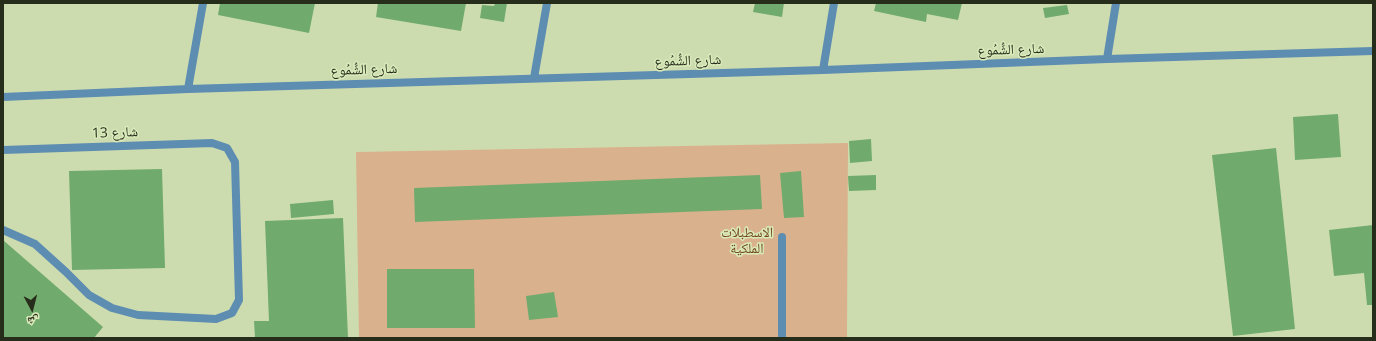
<!DOCTYPE html>
<meta charset="utf-8">
<style>
body{margin:0}
#map{position:relative;width:1376px;height:341px;overflow:hidden;background:#cddcaf;font-family:"Open Sans","Noto Naskh Arabic",sans-serif}
canvas{display:block}
.frame{position:absolute;inset:0;border:4px solid #272d1b;pointer-events:none}
.north{position:absolute;left:12px;top:289px;width:40px;height:40px;-webkit-text-stroke:3px #daeabb;paint-order:stroke;rotate:173deg;font-size:11px;font-weight:700;line-height:16px;text-align:center;color:#272d1b}
.north::after{content:'';display:block;margin:auto;width:14px;height:18px;background:#272d1b;clip-path:polygon(50% 0,100% 100%,50% 72%,0 100%)}
</style>
<div id="map">
<canvas width="1376" height="341"></canvas>
<div class="frame"></div>
<div class="north">ش</div>
</div>
<script>
const c = document.querySelector('canvas').getContext('2d');
c.lineJoin = 'round';
function fillPath(path, color) { c.fillStyle = color; c.fill(path, 'evenodd'); }
const poly = rows => new Path2D(rows.map(r => 'M' + r).join(''));
function stroke(path, color, width, dash) { c.strokeStyle = color; c.lineWidth = width; c.lineCap = dash ? 'butt' : 'round'; c.setLineDash(dash || []); c.stroke(path); }
function drawText(font, color, halo, rows, align = 'center') {
  c.font = font + ' "Open Sans","Noto Naskh Arabic",sans-serif'; c.lineWidth = 3; c.setLineDash([]); c.textBaseline = 'middle'; c.strokeStyle = halo; c.fillStyle = color; for (const [text, x, y, turn = 0] of rows) {
    c.save(); c.translate(x, y); c.rotate((+turn || 0) * Math.PI / 180); c.textAlign = isNaN(turn) ? turn : align; if (halo) c.strokeText(text, 0, 0); c.fillText(text, 0, 0); c.restore();
  }
}
const green = poly([
 [848,143,847,338,359,338,356,152]
]);
const building = poly([
 [220,3,315,3,309,33,218,15],
 [378,3,466,3,461,31,376,17],
 [495,3,507,3,504,22,480,18,482,5,494,6],
 [755,3,784,3,782,17,753,12],
 [876,3,962,3,958,20,927,14,926,22,874,11],
 [1067,5,1069,14,1045,18,1043,8],
 [1338,114,1341,157,1295,160,1293,117],
 [871,139,872,161,850,163,849,141],
 [1276,148,1295,329,1233,336,1212,155],
 [162,169,165,268,72,270,69,171],
 [801,171,804,217,784,218,780,173],
 [760,175,762,209,415,222,414,188],
 [876,175,876,190,849,191,848,176],
 [333,200,334,214,291,218,290,204],
 [343,218,348,338,255,338,254,321,269,321,265,221],
 [1373,225,1373,305,1367,305,1364,273,1334,276,1329,230],
 [3,240,103,327,94,338,3,338],
 [387,269,474,269,475,328,387,328],
 [554,292,558,317,529,320,526,296]
]);
const lane = poly([
 [782,338,782,237]
]);
const street = poly([
 [1107,59,1116,3],
 [823,70,834,3],
 [534,78,547,3],
 [188,89,203,3],
 [3,97,188,89,823,70,1107,59,1373,51],
 [3,150,212,143,227,148,235,162,239,300,232,313,216,319,138,315,112,308,89,295,66,272,35,244,3,230]
]);
const streetNames = [
 ["شارع الشُّمُوع",1011,50,-2],
 ["شارع الشُّمُوع",688,61,-2],
 ["شارع الشُّمُوع",364,70,-2],
 ["شارع 13",115,133,-2]
];
const parkNames = [
 ["الاسطبلات",747,233],
 ["الملكية",747,249]
];
fillPath(green, '#dab18d');
fillPath(building, '#70ab6d');
stroke(lane, '#5e8db2', 8);
stroke(street, '#5e8db2', 8);
drawText('14px', '#272d1b', '#daeabb', streetNames);
drawText('14px', '#724619', '#daeabb', parkNames);
</script>
